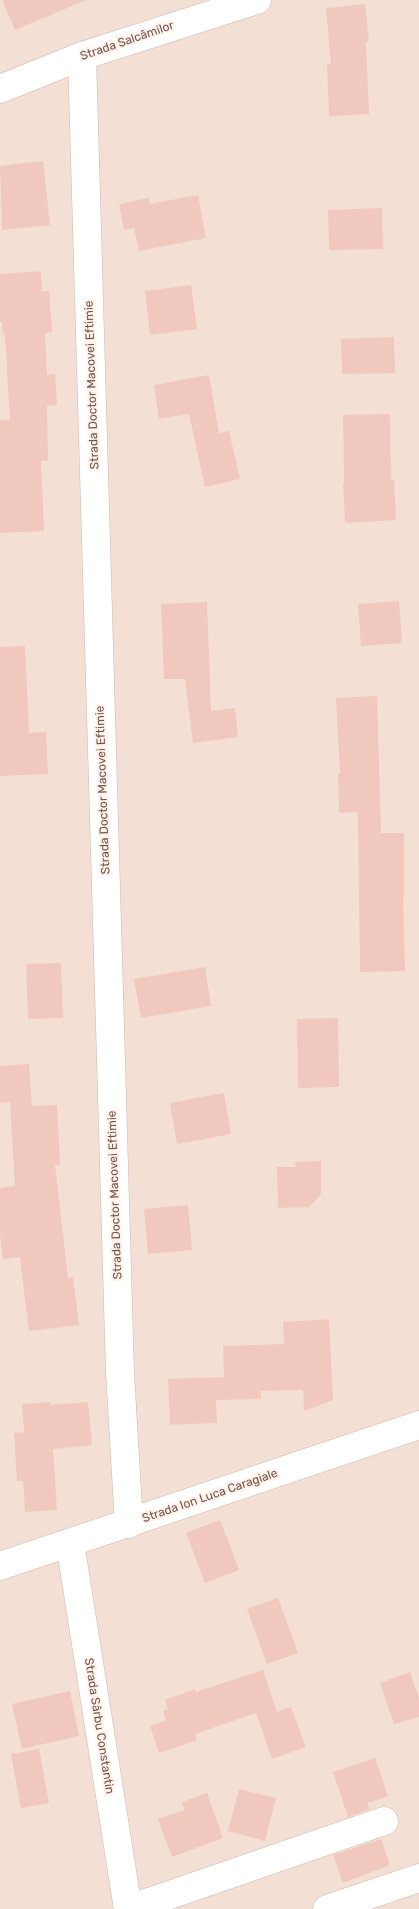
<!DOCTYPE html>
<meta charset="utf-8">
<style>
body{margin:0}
canvas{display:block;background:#fcefe6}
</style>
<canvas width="419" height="1909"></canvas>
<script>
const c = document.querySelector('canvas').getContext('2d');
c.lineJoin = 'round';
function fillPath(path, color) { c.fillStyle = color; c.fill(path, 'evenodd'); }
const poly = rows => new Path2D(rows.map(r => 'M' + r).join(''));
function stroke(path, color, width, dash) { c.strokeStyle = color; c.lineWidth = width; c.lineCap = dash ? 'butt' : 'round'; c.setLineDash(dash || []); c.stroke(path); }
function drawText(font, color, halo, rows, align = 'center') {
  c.font = font + ' Rubik,sans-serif'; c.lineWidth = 4.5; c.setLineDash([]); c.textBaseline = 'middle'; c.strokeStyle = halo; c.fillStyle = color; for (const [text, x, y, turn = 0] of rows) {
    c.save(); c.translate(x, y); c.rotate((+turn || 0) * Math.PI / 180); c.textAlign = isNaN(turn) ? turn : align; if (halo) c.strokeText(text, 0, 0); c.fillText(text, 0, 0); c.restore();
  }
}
const residential = poly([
 [0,0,419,0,419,1909,0,1909]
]);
const building = poly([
 [2,0,86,0,15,30],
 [365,4,369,41,366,42,369,114,329,116,327,64,331,64,326,8],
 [43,161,50,225,2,230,0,166],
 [198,195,206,238,139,251,134,228,124,230,119,204,149,198,150,204],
 [382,208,383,249,329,250,328,210],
 [41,271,42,291,49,291,52,332,45,333,47,375,55,374,57,405,47,406,48,461,41,461,44,531,0,533,0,420,10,420,5,335,3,335,2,322,0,322,0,274],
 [191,285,197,329,150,335,145,291],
 [394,337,395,373,342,374,341,339],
 [209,375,219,433,229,431,240,479,205,487,189,414,159,419,154,385],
 [390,414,391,480,394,480,396,520,345,523,343,483,344,483,343,415],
 [399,601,402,643,361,646,358,604],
 [207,602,211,711,235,708,238,737,193,743,185,679,164,679,161,604],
 [25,646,29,733,46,732,48,774,0,776,0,647],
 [377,696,381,833,404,833,404,898,403,898,405,971,360,972,358,812,339,813,338,774,340,774,336,698],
 [61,963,63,1018,28,1019,26,964],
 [205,967,211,1006,141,1018,134,979],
 [338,1018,339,1087,298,1088,297,1019],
 [29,1064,32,1106,57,1105,60,1165,55,1165,68,1278,73,1277,79,1325,29,1331,20,1257,3,1259,0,1234,0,1188,15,1186,10,1102,0,1103,0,1066],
 [224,1093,231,1134,177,1144,170,1103],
 [321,1161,321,1194,309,1207,278,1208,277,1167,296,1167,295,1162],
 [188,1205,192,1250,148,1254,144,1209],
 [329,1319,333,1400,304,1411,303,1390,261,1391,261,1399,216,1400,217,1423,170,1425,168,1379,224,1377,223,1346,284,1344,283,1322],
 [50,1402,50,1405,88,1402,92,1445,53,1449,57,1510,25,1512,23,1481,17,1481,14,1433,24,1432,22,1404],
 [220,1520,239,1570,205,1583,186,1533],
 [278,1598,298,1653,267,1664,247,1609],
 [263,1670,277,1712,291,1707,306,1747,272,1759,256,1713,195,1734,197,1740,159,1753,150,1726,166,1720,163,1711,168,1709,165,1700,195,1689,196,1692],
 [410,1672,419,1699,419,1717,394,1724,380,1683],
 [70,1691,79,1736,22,1749,12,1704],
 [39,1749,49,1803,21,1808,11,1754],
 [375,1758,388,1796,367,1803,370,1809,348,1817,333,1772],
 [239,1789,276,1798,265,1841,228,1831],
 [207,1793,223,1838,172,1857,158,1819,185,1810,182,1802],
 [381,1839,390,1865,343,1883,333,1855]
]);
const minor = poly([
 [0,89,82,56],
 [70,1543,128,1909],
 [129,1909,384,1821],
 [327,1909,419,1878]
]);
const tertiary = poly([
 [129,1524,120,1373,82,56,257,0]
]);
const secondary = poly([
 [0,1566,419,1425]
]);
const streetNames = [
 ["Strada Salcâmilor",127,41,-19],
 ["Strada Doctor Macovei Eftimie",92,385,-92],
 ["Strada Doctor Macovei Eftimie",103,790,-92],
 ["Strada Doctor Macovei Eftimie",115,1195,-92],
 ["Strada Ion Luca Caragiale",210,1496,-19],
 ["Strada Sârbu Constantin",99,1726,81]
];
fillPath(residential, '#f3dfd4');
fillPath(building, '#f1c8be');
stroke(minor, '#cfb7af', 29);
stroke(tertiary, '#cfb7af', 29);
stroke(secondary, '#d2b6ac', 29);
stroke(minor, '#fff', 28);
stroke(tertiary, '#fff', 28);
stroke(secondary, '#fff', 28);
drawText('12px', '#75524b', '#fff4ec', streetNames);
</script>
